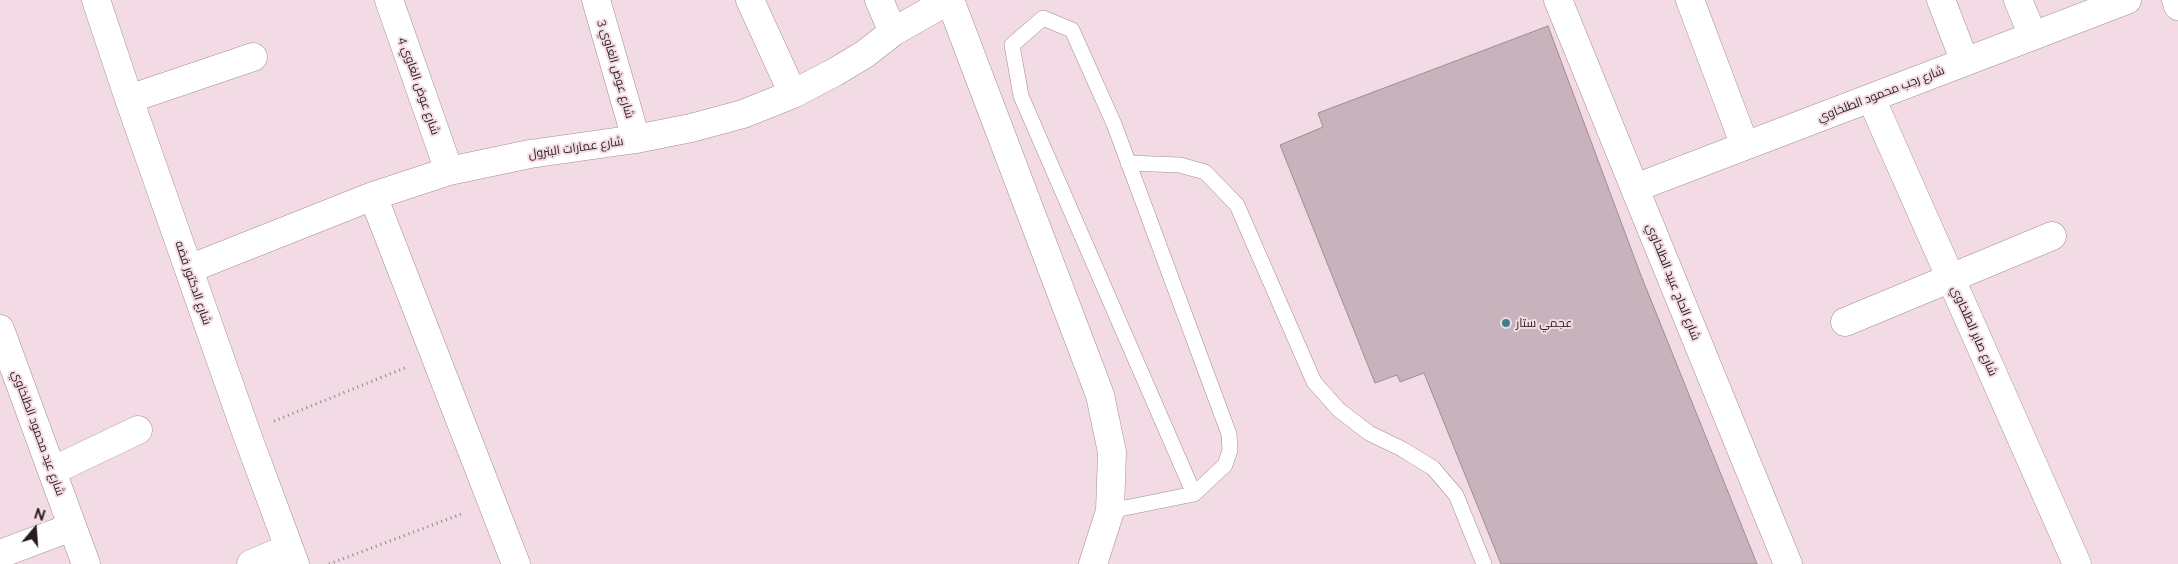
<!DOCTYPE html>
<meta charset="utf-8">
<style>
body{margin:0}
#map{position:relative;width:2178px;height:564px;overflow:hidden;background:#f3dbe5;font-family:Raleway,sans-serif}
canvas{display:block}
.north{position:absolute;left:10px;top:504px;width:50px;height:50px;-webkit-text-stroke:4px #f3dbe5;paint-order:stroke;rotate:18deg;font-size:14px;font-weight:700;line-height:20px;text-align:center;color:#251c20}
.north::after{content:'';display:block;margin:auto;width:18px;height:22px;background:#251c20;clip-path:polygon(50% 0,100% 100%,50% 72%,0 100%)}
</style>
<div id="map">
<canvas width="2178" height="564"></canvas>
<div class="north">N</div>
</div>
<script>
const c = document.querySelector('canvas').getContext('2d');
c.lineJoin = 'round';
function fillPath(path, color) { c.fillStyle = color; c.fill(path, 'evenodd'); }
const poly = rows => new Path2D(rows.map(r => 'M' + r).join(''));
function stroke(path, color, width, dash) { c.strokeStyle = color; c.lineWidth = width; c.lineCap = dash ? 'butt' : 'round'; c.setLineDash(dash || []); c.stroke(path); }
function drawText(font, color, halo, rows, align = 'center') {
  c.font = font + ' Raleway,Cairo,sans-serif'; c.lineWidth = 4; c.setLineDash([]); c.textBaseline = 'middle'; c.strokeStyle = halo; c.fillStyle = color; for (const [text, x, y, turn = 0] of rows) {
    c.save(); c.translate(x, y); c.rotate((+turn || 0) * Math.PI / 180); c.textAlign = isNaN(turn) ? turn : align; if (halo) c.strokeText(text, 0, 0); c.fillText(text, 0, 0); c.restore();
  }
}
const building = poly([
 [1548,26,1640,273,1757,564,1501,564,1424,373,1400,382,1397,375,1375,383,1280,145,1323,127,1318,113,1548,26]
]);
const path = poly([
 [274,421,407,367],
 [329,564,464,513]
]);
const service = poly([
 [1128,163,1180,165,1205,172,1237,205,1314,382,1339,410,1369,433,1402,449,1433,468,1456,495,1484,564],
 [1110,511,1194,494,1021,96,1012,45,1043,18,1072,30,1114,124,1229,434,1230,450,1225,465,1194,494]
]);
const minor = poly([
 [96,0,129,99,246,432,295,564],
 [389,0,449,171],
 [596,0,636,139],
 [750,0,793,94],
 [879,0,893,32],
 [950,0,1100,395,1112,452,1110,511,1093,564],
 [1558,0,1788,564],
 [1690,0,1745,146],
 [1941,0,1965,62],
 [2018,0,2033,36],
 [2176,0,2178,6],
 [1871,98,2077,564],
 [129,99,253,57],
 [1635,188,2127,0],
 [373,196,516,564],
 [189,269,373,196,449,171,530,154,636,139,691,128,743,114,793,94,835,72,865,54,893,32,949,0],
 [1845,322,2052,236],
 [0,329,86,564],
 [52,471,138,430],
 [0,554,72,527],
 [251,564,289,548]
]);
const markers = [
 [1506,323,5,"#3c808f"]
];
const streetNames = [
 ["شارع عوض الغاوي 3",616,69,74],
 ["شارع عوض الغاوي 4",419,86,71],
 ["شارع رجب محمود الطلخاوي",1881,94,-21],
 ["شارع عمارات البترول",576,148,-8],
 ["شارع الحاج عبيد الطلخاوي",1673,282,68],
 ["شارع الدكتور فضه",193,283,71],
 ["شارع صابر الطلخاوي",1974,331,66],
 ["شارع عيد محمود الطلخاوي",38,433,70]
];
const poiNames = [
 ["عجمي ستار",1516,323]
];
fillPath(building, '#c8b2bb');
stroke(building, '#a08b94', 1);
stroke(service, '#a28c95', 16);
stroke(minor, '#a28c95', 29);
stroke(path, '#918087', 3, [1, 4]);
stroke(service, '#fff', 15);
stroke(minor, '#fff', 28);
for (const [x, y, r, color] of markers) { const dot = new Path2D(); dot.arc(x, y, r, 0, 2 * Math.PI); c.fillStyle = color; c.fill(dot); stroke(dot, '#f3dbe5', 2); }
drawText('12px', '#251c20', '#f3dbe5', streetNames);
drawText('12px', '#251c20', '#f3dbe5', poiNames, 'left');
</script>
